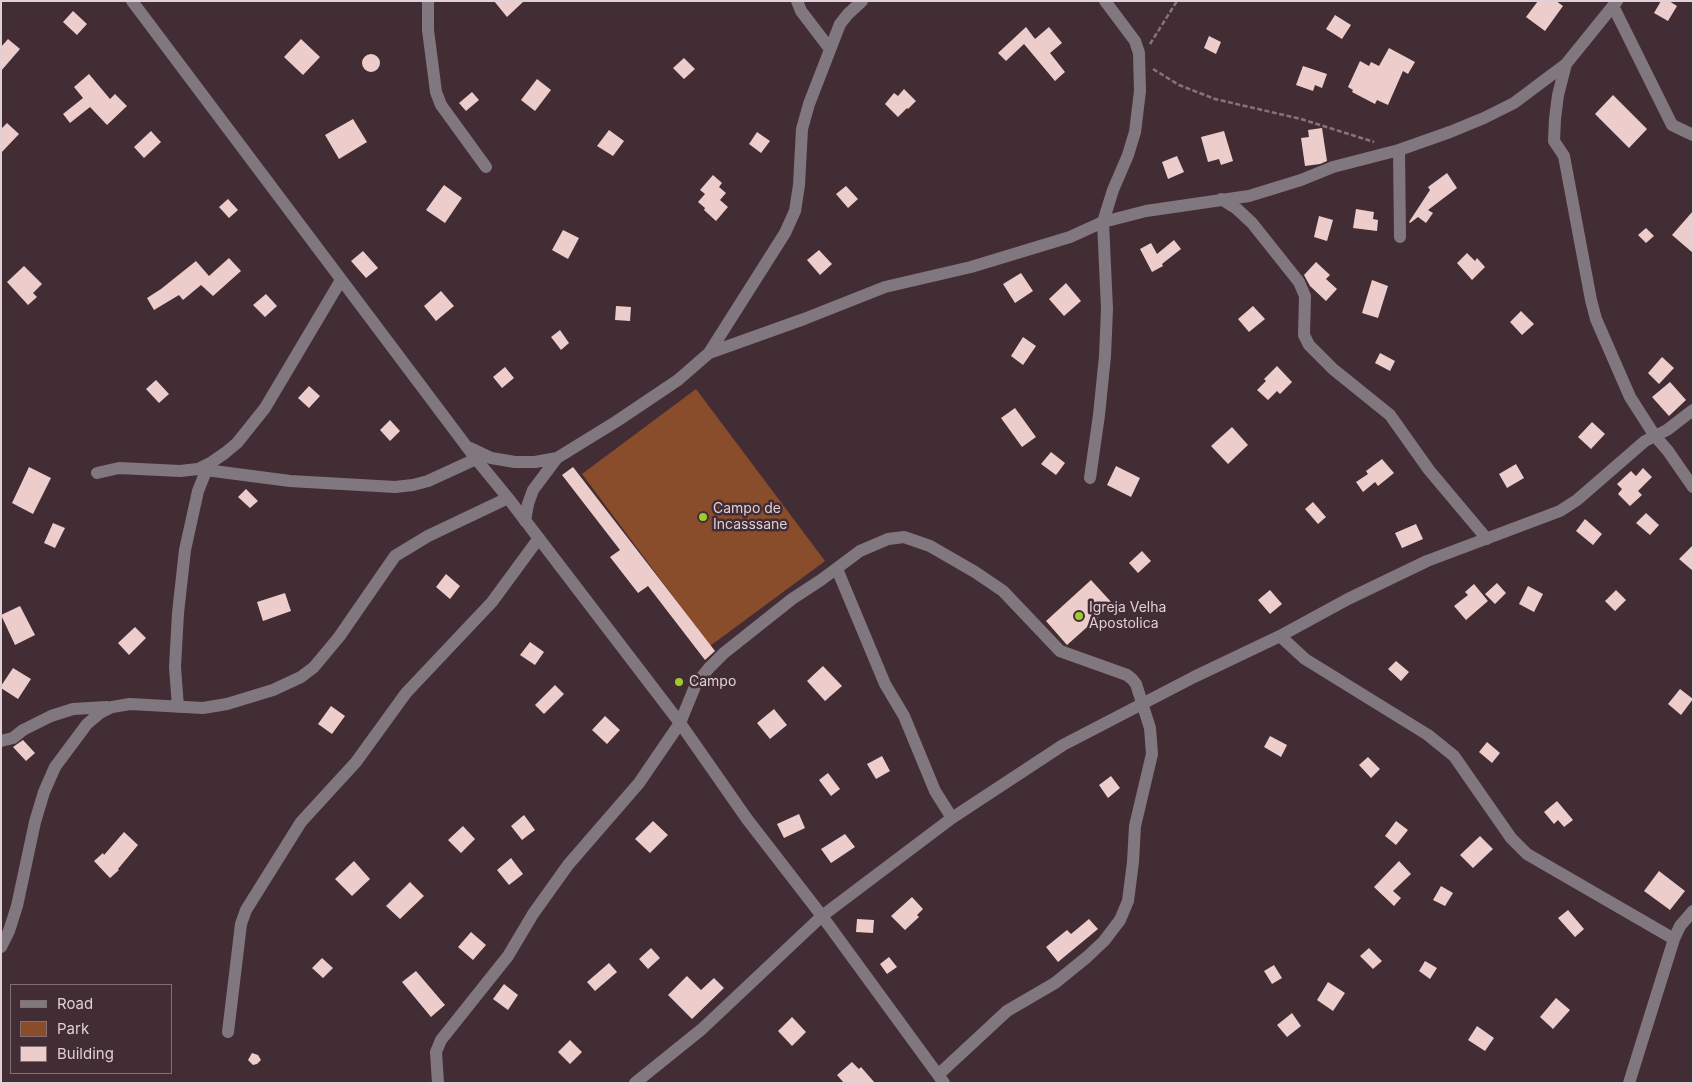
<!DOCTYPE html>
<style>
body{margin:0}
#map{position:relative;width:1694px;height:1084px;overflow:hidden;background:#432d34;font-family:Inter,sans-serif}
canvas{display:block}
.frame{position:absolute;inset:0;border:2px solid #dfd1d5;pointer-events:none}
.legend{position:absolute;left:10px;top:984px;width:162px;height:90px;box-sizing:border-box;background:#432d34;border:1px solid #816f74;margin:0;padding:6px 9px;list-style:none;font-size:15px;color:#dfd1d5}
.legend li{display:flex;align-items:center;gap:10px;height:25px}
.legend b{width:25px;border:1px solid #816f74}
</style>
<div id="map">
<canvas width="1694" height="1084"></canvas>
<div class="frame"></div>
<ul class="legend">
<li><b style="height:6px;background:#81787f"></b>Road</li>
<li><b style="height:14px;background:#894d2c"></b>Park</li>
<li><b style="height:14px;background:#eccdcb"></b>Building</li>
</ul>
</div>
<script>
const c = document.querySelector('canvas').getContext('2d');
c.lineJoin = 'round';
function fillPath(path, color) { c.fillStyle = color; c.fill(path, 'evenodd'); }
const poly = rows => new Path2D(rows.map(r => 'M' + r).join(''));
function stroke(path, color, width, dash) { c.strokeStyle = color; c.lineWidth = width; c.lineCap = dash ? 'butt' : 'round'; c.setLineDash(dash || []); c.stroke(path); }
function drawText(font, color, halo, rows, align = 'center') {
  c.font = font + ' Inter,sans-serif'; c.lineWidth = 5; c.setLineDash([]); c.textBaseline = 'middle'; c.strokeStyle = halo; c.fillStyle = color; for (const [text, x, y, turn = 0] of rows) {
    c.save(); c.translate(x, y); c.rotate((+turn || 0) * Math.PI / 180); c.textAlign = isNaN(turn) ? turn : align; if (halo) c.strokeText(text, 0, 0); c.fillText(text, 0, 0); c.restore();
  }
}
const green = poly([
 [696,389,825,561,710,646,582,474]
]);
const building = poly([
 [494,1,524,1,507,17],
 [1538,1,1556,1,1563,6,1545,31,1526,17],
 [1661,1,1669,1,1677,6,1668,21,1654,13],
 [73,11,87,24,77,35,63,22],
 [1335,15,1351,25,1342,39,1326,29],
 [1026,27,1035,39,1049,27,1062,43,1050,53,1065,72,1055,81,1024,44,1006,61,998,53],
 [1209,36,1221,42,1216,54,1204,48],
 [8,39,20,49,1,71,1,47],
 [301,39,320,57,303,75,284,57],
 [1389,48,1415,62,1408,74,1403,71,1388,105,1377,100,1375,104,1352,92,1353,90,1348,87,1360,61,1369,66,1371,62,1379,66],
 '362 63a9 9 0 1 1 18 0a9 9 0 1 1-18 0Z',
 [684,58,695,69,684,79,673,68],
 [1303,66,1327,74,1322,88,1315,85,1313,91,1296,85],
 [89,74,110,99,115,94,127,106,107,125,90,107,70,123,63,114,83,98,74,87],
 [537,79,551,90,535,111,521,100],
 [904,89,916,101,908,109,907,108,898,117,885,104,894,93,898,96],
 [472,92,479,100,466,111,459,103],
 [1613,95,1647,129,1629,148,1595,114],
 [353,119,367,142,339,159,325,135],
 [7,123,19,134,1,153,1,129],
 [1322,128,1327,161,1320,164,1305,166,1301,138,1309,137,1308,130],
 [609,130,624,141,613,156,597,146],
 [151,131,161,142,144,158,134,147],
 [1224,131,1233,161,1221,165,1219,159,1208,162,1201,137],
 [757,132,770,141,761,153,749,144],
 [1177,156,1184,172,1168,179,1162,162],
 [1447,173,1457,188,1428,210,1433,213,1426,223,1418,217,1410,223,1409,222,1430,190,1428,187],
 [713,175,722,183,719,187,726,193,720,200,728,207,716,221,704,210,705,208,698,202,705,194,700,190],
 [444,185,462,198,445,223,426,210],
 [846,186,858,199,848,208,836,194],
 [228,199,238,210,229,218,219,207],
 [1356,209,1374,212,1373,219,1378,220,1377,231,1353,228],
 [1693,211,1693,253,1672,235],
 [1319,216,1333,220,1327,241,1314,237],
 [1646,228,1654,236,1646,243,1638,235],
 [563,230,579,238,568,259,552,250],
 [1174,240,1181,249,1162,264,1163,266,1152,272,1140,249,1151,243,1157,254],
 [819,250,832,264,820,275,807,260],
 [363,251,378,268,366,278,351,261],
 [1467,253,1475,261,1477,258,1485,267,1472,280,1457,263],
 [229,258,241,271,213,296,201,285,183,300,179,295,154,310,147,298,161,289,196,261,209,276],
 [1316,262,1330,275,1326,279,1337,289,1326,301,1310,286,1304,275],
 [24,266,42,284,33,293,37,297,28,305,7,282],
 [1021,273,1033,291,1015,303,1003,284],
 [1372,280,1388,286,1378,318,1362,313],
 [1066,283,1081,301,1064,316,1049,299],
 [441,291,454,306,436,321,424,306],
 [266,294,277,306,265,317,253,305],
 [616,306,631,307,630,321,615,320],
 [1253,306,1265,319,1249,332,1238,319],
 [1521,311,1534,324,1522,335,1510,322],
 [560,330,569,343,561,350,551,337],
 [1023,337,1036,346,1023,365,1011,356],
 [1380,353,1395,361,1390,371,1375,363],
 [1662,357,1674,368,1659,384,1648,373],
 [1277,366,1292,382,1280,394,1277,391,1268,400,1257,390,1266,381,1264,379],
 [505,367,514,378,502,388,493,377],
 [156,380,169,394,159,403,146,389],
 [1670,382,1686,400,1669,416,1652,397],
 [309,386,320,396,309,408,298,398],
 [1015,408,1036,437,1022,447,1001,418],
 [390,420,400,431,390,441,380,430],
 [1592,422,1605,434,1591,449,1578,437],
 [1232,427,1248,445,1228,464,1211,446],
 [1051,452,1065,463,1056,475,1041,464],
 [1382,459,1394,473,1378,486,1375,482,1363,492,1356,482,1368,474,1366,471],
 [1516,464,1524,478,1507,488,1499,474],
 [1116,466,1140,478,1131,497,1107,485],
 [29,467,51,478,33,514,12,503],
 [573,467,715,651,705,660,648,586,638,593,610,557,620,550,562,475],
 [1643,468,1652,477,1638,491,1642,495,1630,506,1618,494,1622,489,1617,484,1631,471,1636,476],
 [246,489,258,501,250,508,238,497],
 [1313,502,1326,517,1318,524,1305,509],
 [1646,513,1659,525,1650,535,1636,523],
 [1585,519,1602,534,1593,545,1576,531],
 [53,523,65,528,55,548,44,543],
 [1416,524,1423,539,1402,548,1395,533],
 [1693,545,1693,571,1679,559],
 [1142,551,1151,561,1138,573,1129,563],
 [446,574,460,586,450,599,436,587],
 [1091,580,1113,604,1067,645,1046,621],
 [1497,583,1506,593,1495,604,1485,594],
 [1474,584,1488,601,1466,620,1454,606,1468,595,1465,592],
 [1528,586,1543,594,1534,612,1519,604],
 [1270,590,1282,604,1270,614,1258,600],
 [1616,590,1626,600,1615,611,1605,601],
 [285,593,291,611,263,621,257,602],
 [20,606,35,635,15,645,1,615],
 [135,627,146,638,129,655,118,643],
 [530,642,544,652,535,665,520,655],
 [1396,661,1409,672,1401,681,1388,669],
 [823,666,842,686,825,701,807,681],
 [13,668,31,679,18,699,1,688,1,686],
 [555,685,564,694,544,714,535,705],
 [1680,689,1693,699,1681,715,1668,704],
 [331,706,345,716,332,734,318,724],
 [774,709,787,725,770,739,757,723],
 [605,716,620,730,607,744,592,730],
 [1270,736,1287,745,1281,757,1264,747],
 [23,740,35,753,26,761,13,747],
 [1487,742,1500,753,1492,763,1479,752],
 [882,756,890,771,876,779,867,764],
 [1368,757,1380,769,1371,778,1359,765],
 [828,773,840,789,831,796,819,780],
 [1111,776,1120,788,1108,798,1099,785],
 [1557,801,1573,820,1564,827,1558,820,1554,824,1544,812],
 [799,814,805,828,784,838,777,824],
 [524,815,535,830,522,840,511,826],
 [653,821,668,835,650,853,635,839],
 [1396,821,1408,830,1396,845,1385,836],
 [463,826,475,839,461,853,448,840],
 [124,832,138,845,118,869,119,870,110,878,94,861,103,853,104,855],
 [845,834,855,847,831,863,821,849],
 [1480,836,1493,849,1473,868,1460,855],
 [511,858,523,874,509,885,497,870],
 [354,861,370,879,352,896,335,879],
 [1399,861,1411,874,1393,891,1401,898,1394,906,1374,887],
 [1659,871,1685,891,1670,910,1644,891],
 [410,882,424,896,400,919,386,906],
 [1441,886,1453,893,1445,906,1433,900],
 [912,897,923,909,917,915,919,917,905,930,891,916],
 [1568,910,1584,929,1575,937,1558,918],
 [857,919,874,920,873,933,856,932],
 [1089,919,1098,929,1058,962,1046,947,1067,930,1071,934],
 [471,932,486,945,473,960,458,947],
 [651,948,660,958,648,969,639,959],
 [1369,948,1382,961,1373,969,1360,956],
 [889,957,897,967,887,974,880,964],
 [322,958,333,968,323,978,312,968],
 [1425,961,1437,968,1430,979,1419,971],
 [609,963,617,972,595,991,587,982],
 [1274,965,1282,978,1272,984,1264,971],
 [416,971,445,1005,431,1017,402,982],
 [687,976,701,990,714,978,724,988,692,1019,668,995],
 [1328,982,1345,993,1333,1011,1317,1000],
 [504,984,518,995,508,1010,493,999],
 [1556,998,1570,1010,1553,1029,1540,1017],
 [1292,1013,1301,1026,1287,1037,1277,1025],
 [792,1017,806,1032,792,1046,778,1031],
 [1477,1026,1494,1038,1485,1051,1468,1040],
 [570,1040,582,1052,570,1064,558,1052],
 [252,1053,258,1055,261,1060,257,1064,253,1065,248,1060],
 [852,1062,859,1069,861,1067,875,1083,844,1083,837,1075]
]);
const path = poly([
 [1150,44,1177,1],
 [1153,69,1179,85,1215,99,1301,119,1374,142]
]);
const minor = poly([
 [132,1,476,459,508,498,680,723,747,819,822,916,944,1083],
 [428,1,428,30,436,92,441,105,486,167],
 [797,1,801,11,830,49],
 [1613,6,1672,125,1693,135],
 [1566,64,1558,95,1555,119,1554,141,1564,156,1591,300,1596,319,1630,397,1655,436,1668,451,1693,487],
 [1399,150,1400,237],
 [1221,199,1237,209,1252,223,1299,282,1305,296,1304,335,1309,345,1333,369,1390,415,1429,470,1487,539],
 [709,353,804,319,885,287,971,267,1070,237,1103,222,1146,211,1249,196,1301,180,1333,167,1399,150,1450,132,1484,118,1514,103,1566,64,1617,1],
 [470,448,491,458,515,462,535,462,557,458],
 [198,469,290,481,395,487,413,485,428,481,476,459],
 [97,473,119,468,180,471,198,469,212,462,225,453,237,443,265,408,341,280],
 [1090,478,1099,415,1105,356,1107,309,1103,222,1113,190,1128,155,1135,132,1140,91,1139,53,1135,41,1105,1],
 [525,521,528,504,533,490,557,458,617,421,678,380,709,353,785,233,795,211,799,185,802,129,809,104,840,24,848,14,862,1],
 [837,569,885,684,904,716,935,791,952,818],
 [1280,636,1305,659,1428,735,1454,756,1511,838,1527,854,1674,939],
 [178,707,175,667,178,613,185,550,198,491,206,471],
 [1,741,13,738,23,730,51,716,73,709,107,707],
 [1,947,9,931,17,906,35,822,44,792,55,767,87,724,100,713,112,707,130,704,203,708,227,704,273,690,301,677,314,667,339,637,395,556,428,536,508,498],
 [228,1032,241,924,246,910,301,822,356,762,406,693,492,602,539,538],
 [438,1083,436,1052,441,1040,508,956,533,914,568,865,639,783,680,723,696,684,709,668,724,653,792,599,821,580,860,551,888,539,904,537,930,546,975,572,1003,591,1060,651,1127,675,1132,679,1136,684,1150,728,1152,754,1135,826,1133,862,1128,901,1120,920,1104,941,1087,957,1055,983,1007,1011,938,1075],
 [635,1083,702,1029,822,916,952,818,1063,745,1194,677,1280,636,1348,599,1427,561,1560,511,1577,500,1645,441,1667,430,1693,410],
 [1629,1083,1674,939,1680,926,1693,911]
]);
const markers = [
 [703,517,5,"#9fca2e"],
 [1079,616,5,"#9fca2e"],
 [679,682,5,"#9fca2e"]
];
const poiNames = [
 ["Campo de",713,509],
 ["Incasssane",713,525],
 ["Igreja Velha",1089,608],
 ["Apostolica",1089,624],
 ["Campo",689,682]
];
fillPath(green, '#894d2c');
fillPath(building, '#eccdcb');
stroke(path, '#87747a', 2.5, [5, 2.5]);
stroke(minor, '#81787f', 12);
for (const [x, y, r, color] of markers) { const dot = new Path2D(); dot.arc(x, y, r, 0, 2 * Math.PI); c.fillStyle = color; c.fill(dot); stroke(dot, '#432d34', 2); }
drawText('14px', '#dfd1d5', '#432d34', poiNames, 'left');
</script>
